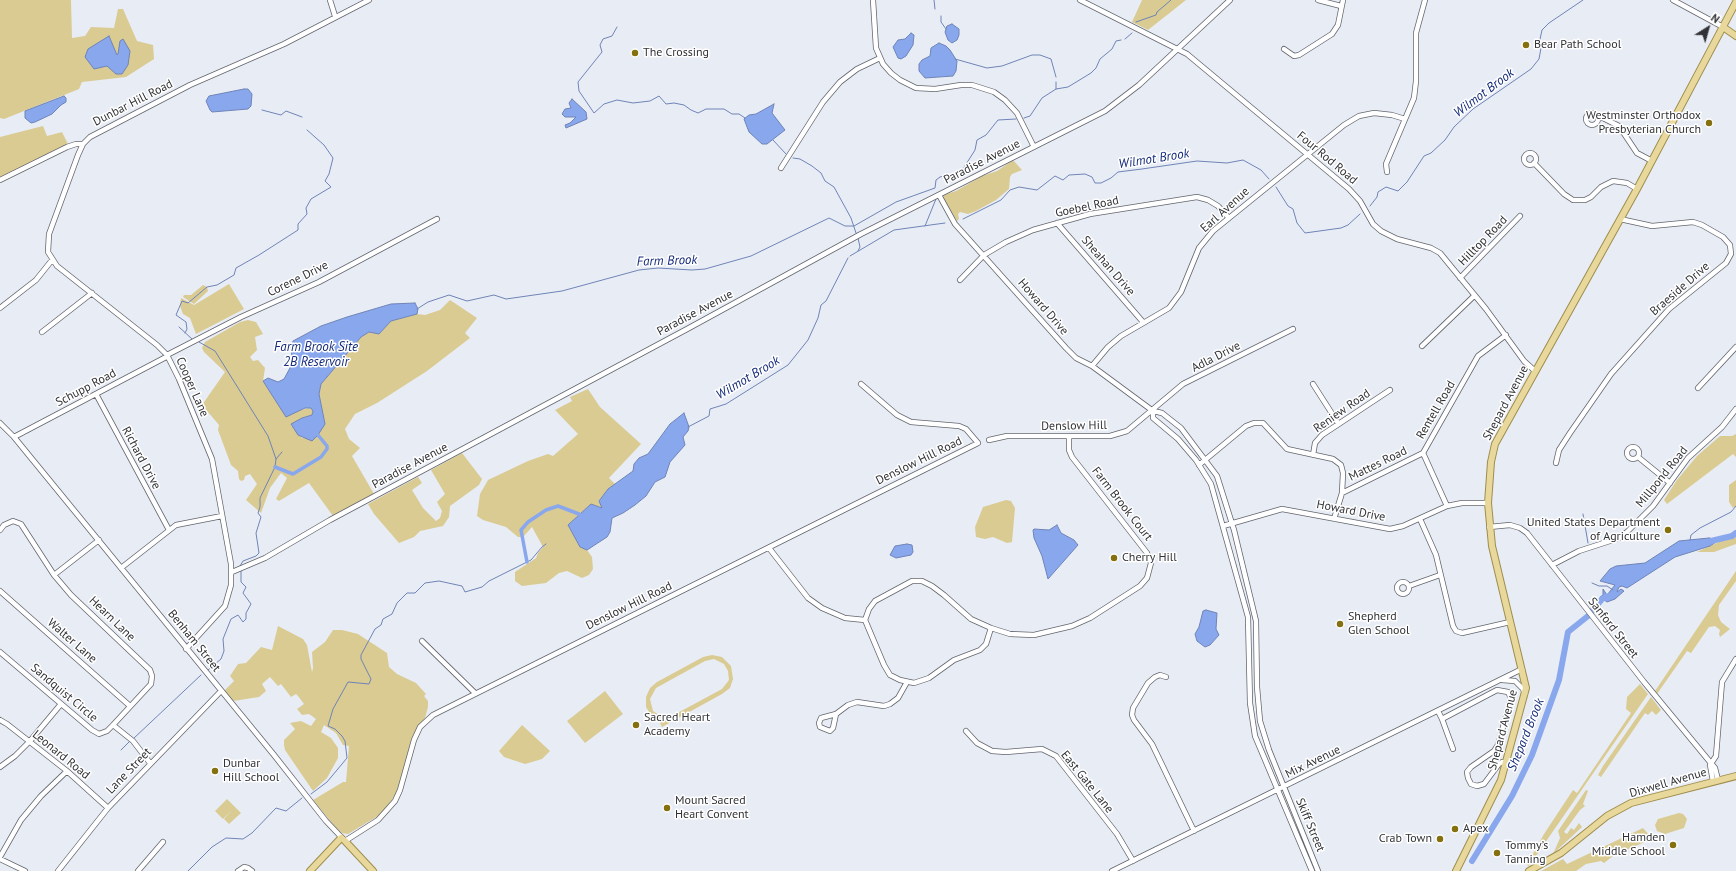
<!DOCTYPE html>
<meta charset="utf-8">
<style>
body{margin:0}
#map{position:relative;width:1736px;height:871px;overflow:hidden;background:#e8ecf5;font-family:"PT Sans",sans-serif}
canvas{display:block}
.north{position:absolute;left:1688px;top:8px;width:40px;height:40px;-webkit-text-stroke:3px #fff;paint-order:stroke;rotate:37deg;font-size:11px;font-weight:700;line-height:16px;text-align:center;color:#313236}
.north::after{content:'';display:block;margin:auto;width:14px;height:18px;background:#313236;clip-path:polygon(50% 0,100% 100%,50% 72%,0 100%)}
</style>
<div id="map">
<canvas width="1736" height="871"></canvas>
<div class="north">N</div>
</div>
<script>
const c = document.querySelector('canvas').getContext('2d');
c.lineJoin = 'round';
function fillPath(path, color) { c.fillStyle = color; c.fill(path, 'evenodd'); }
const poly = rows => new Path2D(rows.map(r => 'M' + r).join(''));
function stroke(path, color, width, dash) { c.strokeStyle = color; c.lineWidth = width; c.lineCap = dash ? 'butt' : 'round'; c.setLineDash(dash || []); c.stroke(path); }
function drawText(font, color, halo, rows, align = 'center') {
  c.font = font + ' "PT Sans",sans-serif'; c.lineWidth = 3; c.setLineDash([]); c.textBaseline = 'middle'; c.strokeStyle = halo; c.fillStyle = color; for (const [text, x, y, turn = 0] of rows) {
    c.save(); c.translate(x, y); c.rotate((+turn || 0) * Math.PI / 180); c.textAlign = isNaN(turn) ? turn : align; if (halo) c.strokeText(text, 0, 0); c.fillText(text, 0, 0); c.restore();
  }
}
const green = poly([
 [0,0,71,0,72,38,85,36,91,27,114,28,118,9,123,9,137,41,153,45,154,59,126,77,82,82,79,89,4,119,0,118],
 [1142,0,1186,0,1148,30,1132,22],
 [43,126,47,136,62,132,68,144,0,178,0,137],
 [1013,160,1022,170,1012,174,1010,177,1009,189,996,200,976,211,968,214,960,212,958,214,959,219,957,221,944,200,943,195,956,191,982,176,997,171],
 [229,284,244,309,196,334,190,318,183,314,180,306,181,298,194,305],
 [203,285,207,287,208,291,194,304,183,297,184,295,191,295],
 [450,300,477,318,465,333,470,338,427,371,377,403,355,414,345,429,349,439,360,448,352,456,374,494,333,516,309,483,279,501,276,499,287,478,281,473,270,488,261,513,246,500,257,484,250,474,245,476,244,480,241,481,239,479,238,471,231,465,218,430,219,425,202,405,225,372,204,352,202,348,205,342,240,322,248,320,256,322,263,334,255,337,257,350,250,357,253,361,258,360,265,368,263,381,286,416,299,410,311,408,313,411,312,415,302,418,291,425,302,438,316,437,325,424,319,394,321,384,361,337,369,332,379,334,391,321,417,314,425,315,440,310],
 [588,389,600,407,641,444,609,478,615,484,608,489,599,501,603,508,591,504,568,525,580,547,587,550,592,557,593,569,589,575,582,578,567,571,559,573,546,583,522,586,515,581,515,572,536,558,538,553,543,547,532,527,523,537,518,537,506,527,483,520,477,516,480,494,488,480,528,461,548,454,553,456,578,434,555,410,572,401,570,397],
 [1736,434,1736,457,1733,454,1667,504,1664,500,1677,480,1697,456,1720,436,1732,436],
 [462,453,482,479,479,485,450,506,449,517,443,526,420,531,414,537,399,543,374,514,368,504,418,477,422,483,412,490,423,508,436,521,440,518,442,511,437,502,445,494,431,470],
 [1736,480,1736,506,1733,508,1729,502,1729,485],
 [1006,500,1011,501,1015,508,1012,542,1007,543,993,537,985,539,976,537,975,527,983,507],
 [1736,534,1736,544,1714,552,1697,552],
 [1736,571,1736,581,1719,605,1718,615,1721,622,1730,629,1720,637,1719,634,1720,630,1715,626,1709,627,1691,653,1687,651,1657,694,1655,691],
 [278,626,303,639,307,645,312,672,313,668,312,652,325,642,333,630,342,630,358,634,387,653,389,667,397,674,416,683,426,694,424,696,428,701,428,707,425,718,412,738,397,792,383,813,348,834,342,833,335,827,313,800,343,782,346,782,349,746,343,745,336,733,324,725,321,732,331,738,338,748,338,758,327,778,313,791,285,750,284,745,284,740,295,729,290,723,301,721,311,726,316,719,309,714,302,715,297,709,304,704,298,696,296,694,291,697,281,684,278,686,270,677,262,684,266,691,259,697,233,701,224,691,234,681,230,676,238,664,246,663,261,647,272,650],
 [712,655,722,657,731,666,733,679,730,688,722,694,662,727,660,723,662,721,651,715,646,707,646,697,650,688,657,682,703,657],
 [714,659,724,664,728,671,729,680,722,689,672,716,662,717,653,711,650,699,656,688,705,661],
 [1640,684,1648,694,1529,866,1527,865,1529,861,1544,834,1573,790,1577,793,1631,713,1626,709,1627,697],
 [605,691,623,714,585,743,567,721],
 [1651,697,1661,710,1656,715,1652,711,1648,715,1645,713,1601,777,1598,775,1603,766],
 [522,725,550,751,542,759,525,764,504,757,499,751],
 [1586,790,1588,791,1583,804,1585,806,1580,810,1564,832,1567,834,1571,828,1574,830,1579,823,1582,827,1553,854,1560,838,1558,831],
 [227,799,241,813,229,824,224,819,232,810,223,819,215,811],
 [1679,813,1683,814,1687,819,1684,828,1665,834,1657,831,1655,825,1658,819],
 [1643,828,1650,836,1649,840,1613,856,1604,863,1601,861,1586,864,1576,871,1541,871,1563,859,1567,864]
]);
const water = poly([
 [952,24,959,29,959,35,957,40,952,43,948,40,945,32,947,26,952,24],
 [911,33,914,35,913,45,906,56,901,59,898,58,893,47,898,40,905,39,911,33],
 [109,36,117,55,118,54,120,41,123,39,130,51,128,65,122,74,116,74,107,66,94,69,85,57,88,49,109,36],
 [939,43,946,46,950,50,957,61,956,71,953,76,925,78,919,71,919,64,922,60,930,56,931,48,939,43],
 [244,89,248,89,252,94,251,106,248,109,212,112,210,110,206,101,209,96,244,89],
 [64,96,66,98,66,102,61,105,52,114,35,122,31,123,25,118,25,111,64,96],
 [572,99,586,112,587,119,566,128,565,125,570,123,576,117,565,117,562,114,565,109,571,108,569,103,572,99],
 [774,104,772,113,785,130,767,144,762,144,749,132,744,119,749,115,756,114,774,104],
 [415,303,418,309,417,314,391,321,379,334,369,332,361,337,321,384,319,394,325,424,318,435,312,441,298,435,291,424,302,418,312,415,313,411,311,408,305,408,286,417,263,381,268,378,278,382,284,379,290,368,292,358,291,346,293,341,321,326,347,317,391,304,415,303],
 [684,413,689,427,688,431,683,437,685,445,670,462,665,477,655,482,646,496,635,505,623,513,612,518,610,532,607,537,587,550,580,547,568,525,591,504,602,508,599,501,608,489,633,471,634,464,639,458,648,454,670,424,684,413],
 [1057,525,1061,533,1074,540,1078,545,1048,579,1042,556,1034,538,1033,530,1034,529,1049,530,1057,525],
 [1709,538,1719,540,1710,546,1675,557,1627,588,1622,586,1619,587,1617,592,1621,589,1624,591,1615,599,1607,602,1600,597,1603,595,1603,589,1607,595,1615,585,1600,581,1610,569,1616,566,1645,563,1679,541,1709,538],
 [907,544,912,545,913,552,911,555,896,558,890,555,895,546,907,544],
 [1206,610,1217,613,1216,629,1219,635,1210,645,1205,647,1197,641,1195,634,1199,627,1203,611,1206,610]
]);
const stream = poly([
 [934,0,935,9],
 [941,16,941,22,946,29],
 [1136,22,1156,15,1157,12,1171,0],
 [617,27,612,36,603,39,600,45,602,52,578,82,579,91,594,113,604,104,617,100,633,103,650,101,659,96,666,104,674,103,684,105,691,110,698,113,706,109,724,109,732,114,739,114,745,118],
 [1125,39,1132,33],
 [955,59,987,68,1002,66,1032,55,1040,55,1051,59,1056,77],
 [1056,89,1056,82],
 [262,110,281,115,286,111,302,117],
 [1024,118,1030,116,1042,98,1056,89,1068,87,1091,73,1096,68,1100,59,1112,49,1116,41,1121,40],
 [773,140,786,154],
 [793,158,800,159,812,166,821,173,825,181,834,187,851,218,856,233],
 [1276,187,1288,206,1293,209,1297,223,1305,233,1341,228,1348,225,1360,214],
 [1370,206,1377,197,1378,192,1386,187,1398,191,1407,182,1424,156,1431,153,1445,140,1454,127,1473,109,1531,69,1539,59,1541,48,1539,44,1542,30,1549,23,1583,0],
 [963,219,1001,200,1010,190,1019,187,1037,190,1055,176,1063,180,1069,175,1085,174,1092,177,1095,183,1101,183,1111,178,1118,172,1142,169,1197,161,1227,163,1243,160,1261,170,1269,179],
 [925,226,936,199],
 [858,238,860,247,858,251],
 [850,256,894,230,945,223],
 [417,309,428,302,449,295,467,301,494,295,506,299,562,291,639,270,658,268,692,270,705,269,751,256,829,218,845,226,854,226,896,202,935,188,936,180,940,177,957,173,963,169,975,150,977,140,986,135,998,120,1016,119],
 [179,327,192,339],
 [185,333,187,329,186,322,176,315,182,301,188,303,207,287,217,285,234,275,236,268,259,255,298,230,298,224,307,214,306,208,311,199,331,187,325,181,329,174,333,158,324,145,307,130],
 [199,342,215,351,268,436,276,459],
 [688,427,709,416,710,409,726,404,788,365,808,340,818,318,821,305,826,301,848,258],
 [1583,514,1588,543],
 [1690,540,1691,535,1700,528,1731,512,1736,506],
 [240,566,243,561,256,556,259,553,256,533,261,517,258,513,260,507,260,498,275,467,276,459,282,452],
 [1592,583,1599,586,1607,586,1613,590],
 [208,670,221,659,224,651,223,639,231,619,238,615,243,622,246,619,246,613,251,604,243,593,246,587,241,582,241,571],
 [133,739,201,675],
 [121,750,130,741],
 [311,794,327,782,347,758,345,741,342,736,335,729,328,726,333,709,348,682,369,684,371,679,361,659,361,655,375,629,381,625,383,619,392,614,397,603,407,593,415,593,425,583,439,581,462,586,465,592,482,587,489,581,531,560,542,547,546,544],
 [188,871,212,847,226,838,243,839,252,833,276,808,286,811,302,798]
]);
const canal = poly([
 [275,467,293,474,321,457,327,449,327,446,318,435],
 [527,562,521,530,528,522,546,510,558,506,579,514,582,517]
]);
const river = poly([
 [1711,541,1732,536,1736,533],
 [1592,611,1602,599,1609,596],
 [1472,861,1512,796,1532,755,1559,680,1568,632,1588,616]
]);
const minor = poly([
 [330,0,335,16],
 [873,0,876,48,883,64,891,73,900,80,916,88,935,89,961,85,972,85,994,92,1005,100,1017,113,1034,147],
 [1080,0,1187,54,1349,189,1360,201,1373,224,1381,231,1397,239,1431,248,1440,253,1486,309,1524,361,1535,371],
 [1318,0,1341,6],
 [1673,0,1723,27],
 [1284,49,1294,56,1299,55,1332,34,1338,25,1343,0],
 '1586 119a6 6 0 1 1 12 0a6 6 0 1 1-12 0Z',
 [1598,118,1603,118,1619,126,1637,153,1652,161],
 '1524 159a6 6 0 1 1 12 0a6 6 0 1 1-12 0Z',
 [1534,163,1564,194,1573,200,1585,200,1591,197,1601,187,1613,181,1627,183,1637,189],
 [781,168,823,102,840,82,857,69,880,58],
 [1387,172,1386,164,1414,98,1416,81,1416,33,1425,0],
 [0,180,67,147,76,144,83,144],
 [939,195,955,224,1066,348,1076,358,1092,366,1153,411,1162,413,1181,428,1217,476,1234,530,1256,621,1257,687,1260,721,1269,750,1318,871],
 [1057,223,1143,322],
 [1460,278,1520,216],
 [960,280,984,255,1006,242,1033,230,1090,214,1197,197,1208,200,1218,206,1228,217],
 [0,308,36,280,52,260],
 [42,332,92,293],
 [1422,346,1474,296],
 [167,355,241,317,319,282,437,219],
 [1092,366,1108,347,1121,336,1169,308,1181,292,1199,248,1213,231,1344,125,1359,116,1374,113,1392,115,1405,119],
 [1313,384,1338,423],
 [1698,388,1736,347],
 [96,394,169,530],
 [1153,411,1153,418,1178,439,1196,460,1211,484,1248,617,1250,703,1255,736,1312,871],
 [0,423,14,437,274,755,326,821,345,841,378,820,395,801,400,790,414,740,420,727,433,715,978,443,966,429,959,426,911,422,897,415,861,384],
 [14,437,168,356],
 [989,440,1007,436,1110,436,1127,431,1183,384,1293,329],
 '1627 453a6 6 0 1 1 12 0a6 6 0 1 1-12 0Z',
 [1313,455,1315,443,1322,435,1390,390],
 [1638,457,1670,483],
 [1556,463,1559,450,1570,433,1611,374,1669,309,1726,263,1731,254,1730,245,1723,237,1702,225,1693,222,1652,226,1620,219],
 [1199,465,1246,426,1254,423,1263,423,1287,449,1333,459,1341,465,1343,473,1342,493,1334,519],
 [1342,493,1423,453],
 [1447,506,1423,453,1478,356,1506,335],
 [1420,519,1436,555,1453,626,1456,631,1462,633,1510,622],
 [1223,526,1282,509,1390,529,1403,526,1447,506,1462,503,1488,503],
 [1489,527,1510,525,1520,528,1527,533,1644,682,1715,768,1718,780],
 [0,530,4,525,13,521,21,524,54,575,71,595,150,670,152,676,151,684,113,725,107,731,99,734,92,730,0,652],
 [769,548,808,598,822,608,845,618,865,620,869,609,875,601,912,581,922,581,932,586,944,595,971,619,991,628,1010,634,1034,635,1072,626,1090,618,1140,586,1147,578,1151,563,1147,553,1072,457,1069,450,1069,437],
 [1552,565,1579,551,1619,538,1627,532,1653,506,1688,458,1722,427,1736,409],
 [121,568,176,525,222,516],
 [232,572,265,558,330,520,689,328,861,234,1105,111,1139,85,1230,0],
 [54,575,99,540],
 '1397 588a6 6 0 1 1 12 0a6 6 0 1 1-12 0Z',
 [1409,586,1440,575],
 [0,591,130,706],
 [865,620,884,665,890,675,900,680,914,683,929,678,954,660,980,650,986,644,991,628],
 [422,641,475,693],
 [186,649,225,606,231,585,231,564,212,459,179,379,167,355,157,345,57,266,48,252,49,234,78,155,83,144,90,137,190,85,284,44,369,0],
 [1166,677,1160,675,1155,677,1148,683,1133,708,1132,715,1134,720,1152,744,1194,831],
 [1502,680,1515,681,1523,689,1525,694],
 [1438,711,1442,719,1497,690,1508,692,1511,698,1498,745,1494,751,1471,767,1467,772,1468,778,1471,784,1477,786,1484,784,1499,764,1502,762,1507,763],
 [836,714,833,728,830,731,820,727,819,723,821,718,836,714,848,705,857,702,884,706,890,704,898,698,907,682],
 [1442,719,1453,749],
 [0,720,7,724,67,771,108,808],
 [113,725,133,741,150,763],
 [966,731,977,743,992,751,1006,752,1042,749,1056,756,1117,834,1133,861],
 [1710,765,1716,756,1722,682,1736,659],
 [1710,765,1713,781],
 [0,767,15,756,30,741,61,704],
 [0,857,21,820,41,796,67,771],
 [0,859,25,871],
 [58,871,108,808,221,691],
 [138,871,163,842],
 [238,871,244,867,248,868,252,871],
 [1112,871,1522,669]
]);
const major = poly([
 [1723,27,1736,36],
 [345,841,373,871],
 [310,871,341,838],
 [1456,871,1501,780,1526,688,1492,546,1488,503,1491,462,1495,444,1637,189,1736,2],
 [1529,871,1561,853,1607,816,1631,803,1736,776]
]);
const markers = [
 [1526,45,4,"#85700f"],
 [635,53,4,"#85700f"],
 [1709,123,4,"#85700f"],
 [1668,530,4,"#85700f"],
 [1114,558,4,"#85700f"],
 [1340,624,4,"#85700f"],
 [636,725,4,"#85700f"],
 [215,771,4,"#85700f"],
 [667,808,4,"#85700f"],
 [1455,829,4,"#85700f"],
 [1440,839,4,"#85700f"],
 [1673,845,4,"#85700f"],
 [1497,853,4,"#85700f"]
];
const poiNames = [
 ["Bear Path School",1534,45],
 ["The Crossing",643,53],
 ["Westminster Orthodox",1701,116,"right"],
 ["Presbyterian Church",1701,130,"right"],
 ["United States Department",1660,523,"right"],
 ["of Agriculture",1660,537,"right"],
 ["Cherry Hill",1122,558],
 ["Shepherd",1348,617],
 ["Glen School",1348,631],
 ["Sacred Heart",644,718],
 ["Academy",644,732],
 ["Dunbar",223,764],
 ["Hill School",223,778],
 ["Mount Sacred",675,801],
 ["Heart Convent",675,815],
 ["Apex",1463,829],
 ["Hamden",1665,838,"right"],
 ["Middle School",1665,852,"right"],
 ["Crab Town",1432,839,"right"],
 ["Tommy’s",1505,846],
 ["Tanning",1505,860]
];
const streetNames = [
 ["Dunbar Hill Road",133,103,-27],
 ["Four Rod Road",1327,158,40],
 ["Paradise Avenue",982,162,-27],
 ["Goebel Road",1087,207,-12],
 ["Earl Avenue",1225,210,-42],
 ["Hilltop Road",1483,241,-46],
 ["Sheahan Drive",1108,266,49],
 ["Corene Drive",298,279,-26],
 ["Braeside Drive",1680,289,-41],
 ["Howard Drive",1043,307,49],
 ["Paradise Avenue",695,313,-28],
 ["Adla Drive",1216,357,-27],
 ["Cooper Lane",192,387,66],
 ["Schupp Road",86,388,-28],
 ["Shepard Avenue",1506,403,-62],
 ["Rentell Road",1436,410,-60],
 ["Reniew Road",1342,411,-35],
 ["Denslow Hill",1074,426,-1],
 ["Richard Drive",141,458,62],
 ["Denslow Hill Road",919,461,-26],
 ["Mattes Road",1378,464,-26],
 ["Paradise Avenue",410,466,-28],
 ["Millpond Road",1662,477,-51],
 ["Farm Brook Court",1122,504,52],
 ["Howard Drive",1351,511,11],
 ["Denslow Hill Road",629,606,-26],
 ["Hearn Lane",112,619,44],
 ["Sanford Street",1613,628,52],
 ["Walter Lane",72,641,41],
 ["Benham Street",194,641,51],
 ["Sandquist Circle",64,693,40],
 ["Shepard Avenue",1503,730,-75],
 ["Leonard Road",61,755,39],
 ["Mix Avenue",1313,762,-26],
 ["Lane Street",129,771,-46],
 ["East Gate Lane",1087,782,51],
 ["Dixwell Avenue",1668,783,-16],
 ["Skiff Street",1310,825,67]
];
const waterNames = [
 ["Wilmot Brook",1484,93,-37],
 ["Wilmot Brook",1154,159,-9],
 ["Farm Brook",667,261,-2],
 ["Farm Brook Site",316,347],
 ["2B Reservoir",316,362],
 ["Wilmot Brook",748,378,-31],
 ["Shepard Brook",1526,735,-68]
];
fillPath(green, '#dacb93');
fillPath(water, '#89a7ed');
stroke(water, '#6f84b6', 1);
stroke(stream, '#6f84b6', 1);
stroke(canal, '#89a7ed', 3.5);
stroke(river, '#89a7ed', 6);
stroke(minor, '#62656d', 6);
stroke(major, '#9e8d4d', 8);
stroke(minor, '#fff', 4.5);
stroke(major, '#e8d89b', 6);
for (const [x, y, r, color] of markers) { const dot = new Path2D(); dot.arc(x, y, r, 0, 2 * Math.PI); c.fillStyle = color; c.fill(dot); stroke(dot, '#fff', 1.5); }
drawText('12px', '#313236', '#fff', poiNames, 'left');
drawText('12px', '#313236', '#fff', streetNames);
drawText('italic 13px', '#132a7a', '#fff', waterNames);
</script>
